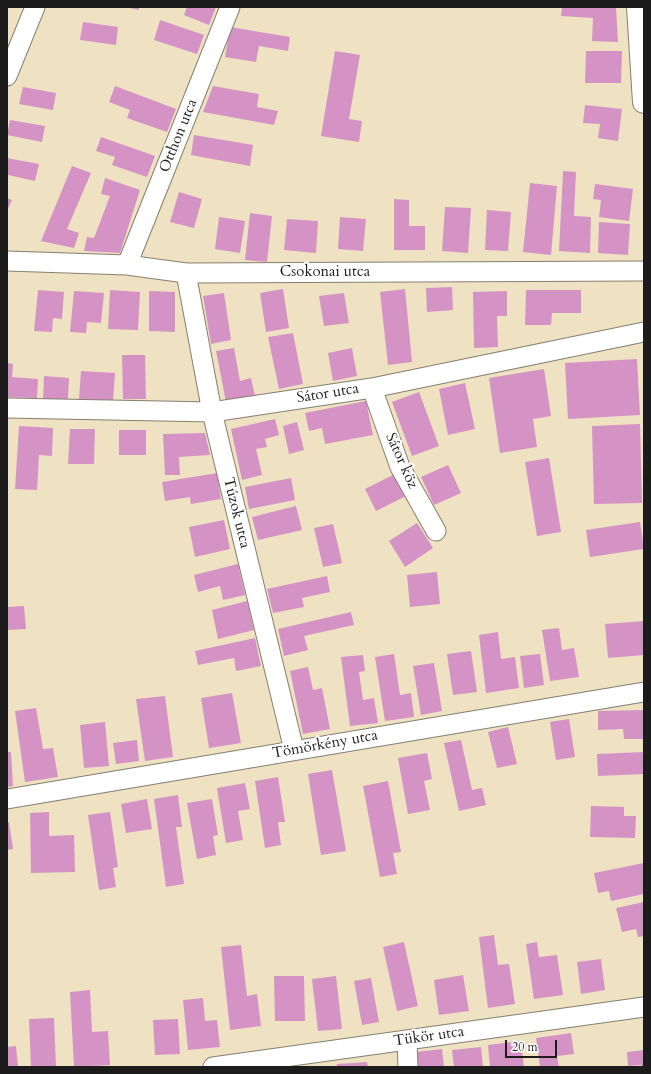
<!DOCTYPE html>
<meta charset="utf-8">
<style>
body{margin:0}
#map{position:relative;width:651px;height:1074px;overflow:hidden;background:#eee2c2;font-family:Cardo,serif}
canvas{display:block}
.frame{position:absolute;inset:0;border:8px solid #1c1c1c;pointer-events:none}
.scale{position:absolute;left:505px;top:1040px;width:52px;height:18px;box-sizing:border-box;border:2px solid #1c1c1c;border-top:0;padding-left:5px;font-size:12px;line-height:14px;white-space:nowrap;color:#1c1c1c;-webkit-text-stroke:3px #fff;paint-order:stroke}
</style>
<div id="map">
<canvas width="651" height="1074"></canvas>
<div class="frame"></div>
<div class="scale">20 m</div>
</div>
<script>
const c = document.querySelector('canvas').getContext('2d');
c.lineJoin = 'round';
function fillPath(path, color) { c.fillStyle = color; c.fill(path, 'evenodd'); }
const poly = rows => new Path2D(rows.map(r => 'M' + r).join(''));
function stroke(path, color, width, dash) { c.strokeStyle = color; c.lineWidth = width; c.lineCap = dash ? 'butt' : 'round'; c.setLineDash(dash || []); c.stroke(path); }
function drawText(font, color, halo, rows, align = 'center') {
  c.font = font + ' Cardo,serif'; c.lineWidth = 4; c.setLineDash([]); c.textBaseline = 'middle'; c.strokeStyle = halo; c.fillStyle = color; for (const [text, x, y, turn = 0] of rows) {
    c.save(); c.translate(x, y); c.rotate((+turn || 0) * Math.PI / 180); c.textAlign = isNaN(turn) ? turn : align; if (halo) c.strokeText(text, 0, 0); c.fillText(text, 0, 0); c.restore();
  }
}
const building = poly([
 [125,7,139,7,139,10],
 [187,7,216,7,209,25,184,15],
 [562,7,616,7,618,42,592,41,593,18,561,16],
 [160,20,204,35,197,54,154,40],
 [83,22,118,27,116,45,80,40],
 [230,27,290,37,288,51,259,46,256,62,225,57],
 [335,51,360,55,349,119,362,121,359,142,321,136],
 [586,51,622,51,621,83,585,83],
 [115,86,176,109,167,132,127,118,130,110,109,102],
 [213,86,259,94,257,107,278,111,274,125,203,112],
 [23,87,56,93,53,110,19,104],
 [585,105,622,109,618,141,598,138,600,124,583,123],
 [10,120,45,126,42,142,7,135],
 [194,135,253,145,250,166,191,155],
 [101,137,155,156,147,177,112,165,115,157,96,151],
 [7,158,39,164,35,181,8,175,7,178],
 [72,166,91,173,67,229,79,233,74,248,41,241],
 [563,171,576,172,574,216,591,217,590,253,559,251],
 [105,178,140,190,120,253,84,251,87,237,94,238,110,196,101,194],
 [530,183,557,186,551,255,523,252],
 [595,184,633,189,629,221,599,217,601,200,593,199],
 [179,192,202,199,194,228,170,222],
 [7,198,12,200,7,211],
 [394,199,409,200,409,226,425,226,425,250,394,250],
 [445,207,471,208,468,253,442,251],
 [487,210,511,212,508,251,485,250],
 [250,213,272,216,267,262,245,260],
 [219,217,245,221,240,253,215,249],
 [340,217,366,219,363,251,338,249],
 [287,219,318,221,316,253,284,250],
 [599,222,630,224,628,255,598,253],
 [452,287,453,310,427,312,426,288],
 [283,289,289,328,266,332,260,293],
 [405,289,412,362,388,365,380,292],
 [38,290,64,292,62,319,53,318,52,332,34,331],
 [110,290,140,292,138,330,108,329],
 [526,290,581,290,581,313,552,313,551,325,525,325],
 [74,291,104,293,101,323,87,322,86,333,70,332],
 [149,291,175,292,175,332,149,331],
 [507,291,507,316,497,316,498,347,474,348,473,292],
 [224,293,231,340,211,344,203,296],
 [344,293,349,323,324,326,319,296],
 [293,333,303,384,279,389,268,337],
 [234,348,240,381,251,378,255,396,226,402,216,351],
 [352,348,357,376,333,381,328,353],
 [122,355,145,355,146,399,123,399],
 [637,359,640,415,568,419,565,363],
 [7,363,13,364,12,377,38,379,37,398,7,397],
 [544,369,551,416,533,419,537,447,500,453,489,378],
 [81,371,115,373,113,401,79,399],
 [44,376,69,378,68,400,43,399],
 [465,383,475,429,448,435,439,389],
 [419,392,439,446,412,456,392,402],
 [366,401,373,435,325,444,322,428,309,431,305,413],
 [275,419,279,435,265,439,267,447,256,449,262,475,242,480,231,429],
 [297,422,304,450,289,454,283,426],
 [640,424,642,503,594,504,592,426],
 [19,426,53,428,52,456,39,455,37,490,15,489],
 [70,429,95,429,94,464,68,464],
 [119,430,146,430,146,455,119,455],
 [205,433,210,455,179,457,180,475,165,475,163,434],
 [549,458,561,532,537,536,525,462],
 [448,465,461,493,434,505,421,477],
 [217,473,221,499,191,504,190,497,165,501,162,482],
 [397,473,408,495,376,511,365,489],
 [291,478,295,500,249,509,245,487],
 [296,506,302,530,258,540,252,517],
 [224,520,230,549,195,557,189,527],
 [640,522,644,549,590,557,586,530],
 [417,523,433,548,405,567,389,541],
 [333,524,342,563,323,567,314,528],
 [238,564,245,595,223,600,220,586,198,592,194,575],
 [437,572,440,604,410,607,407,575],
 [327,576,330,592,302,598,304,607,273,613,267,589],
 [247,601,254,630,218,639,212,610],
 [24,606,26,629,7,630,7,607],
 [351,612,354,625,304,636,308,650,284,656,278,629],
 [644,621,644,655,608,658,605,624],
 [559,628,562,650,574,648,579,677,550,681,542,630],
 [498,632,501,659,515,657,519,688,486,693,479,635],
 [255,638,261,666,236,671,234,658,198,665,195,651],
 [471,651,477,692,453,695,447,654],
 [394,654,400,695,411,693,414,717,385,721,375,657],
 [540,654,544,685,524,688,520,656],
 [363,655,365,671,359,672,363,700,374,698,378,723,350,726,341,657],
 [434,663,442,711,421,715,413,666],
 [308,667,313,690,322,688,330,729,303,734,290,671],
 [232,693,241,743,209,748,201,698],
 [165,696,173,757,145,761,136,699],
 [36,708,43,749,53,748,58,777,25,782,15,711],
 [644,710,644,739,624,739,623,729,598,730,598,711],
 [569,719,575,757,556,760,550,722],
 [105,722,109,766,84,768,80,725],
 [508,727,517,764,497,768,488,732],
 [137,740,139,761,116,764,113,743],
 [461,740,472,790,482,788,486,805,459,811,444,743],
 [7,752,11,752,13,786,7,787],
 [644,752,644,774,598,776,597,754],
 [427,753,432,779,424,781,430,810,408,814,398,758],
 [332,770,346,851,321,855,308,774],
 [278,777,285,822,278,822,281,845,265,848,255,781],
 [388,781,401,852,393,853,397,874,380,877,363,786],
 [245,783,250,809,238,811,243,840,226,843,217,788],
 [178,795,182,827,176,827,184,884,166,887,154,799],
 [147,799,152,829,126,833,121,804],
 [212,799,218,835,213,836,216,855,197,859,187,803],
 [591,806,624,807,624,816,636,816,635,838,590,837],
 [49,812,49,836,74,835,75,872,31,873,30,813],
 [110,812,118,867,113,868,116,887,99,890,88,815],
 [7,822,9,822,13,849,7,850],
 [644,863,644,894,611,901,609,891,598,893,594,873],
 [644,902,644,936,638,937,636,929,622,932,616,908],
 [494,935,498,965,509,964,515,1004,488,1008,479,937],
 [404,942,418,1006,397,1011,383,947],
 [537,942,539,957,557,955,563,995,534,999,526,944],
 [241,945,247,996,257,994,261,1026,230,1030,221,947],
 [601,959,605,990,581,994,577,962],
 [463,975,469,1011,439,1015,434,980],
 [274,976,304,976,305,1021,275,1021],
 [336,976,342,1029,318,1031,312,979],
 [371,978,379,1022,362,1025,354,981],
 [90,990,92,1032,108,1031,110,1065,74,1067,70,992],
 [203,998,205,1021,217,1020,220,1047,188,1050,183,1000],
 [54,1018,56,1067,31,1067,29,1019],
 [178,1019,180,1054,155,1055,153,1020],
 [571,1033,574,1054,557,1056,559,1067,540,1067,536,1038],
 [521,1041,524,1067,490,1067,488,1045],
 [16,1046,18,1067,7,1067,7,1047],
 [481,1047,483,1067,454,1067,452,1050],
 [442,1049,444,1067,418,1067,416,1052],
 [644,1050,644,1067,641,1067,641,1065,628,1066,627,1052],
 [367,1062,368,1067,337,1067,337,1064]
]);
const minor = poly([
 [7,76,35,7],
 [7,261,127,265,186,273,644,271],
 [127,265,230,7],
 [186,273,212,412,294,750],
 [372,388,400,467,436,531],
 [7,408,212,412,372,388,644,332],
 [7,799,644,692],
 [407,1040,408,1067],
 [213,1067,644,1007]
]);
const major = poly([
 [638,7,644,102]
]);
const streetNames = [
 ["Otthon utca",179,136,-68],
 ["Csokonai utca",325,273],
 ["Sátor utca",328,394,-9],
 ["Sátor köz",401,461,66],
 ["Túzok utca",236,513,76],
 ["Tömörkény utca",325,745,-10],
 ["Tükör utca",429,1037,-8]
];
fillPath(building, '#d593c5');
stroke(minor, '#857f6f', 21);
stroke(major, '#857f6f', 24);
stroke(minor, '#fff', 19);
stroke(major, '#fff', 22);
drawText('15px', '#1c1c1c', '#fff', streetNames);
</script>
